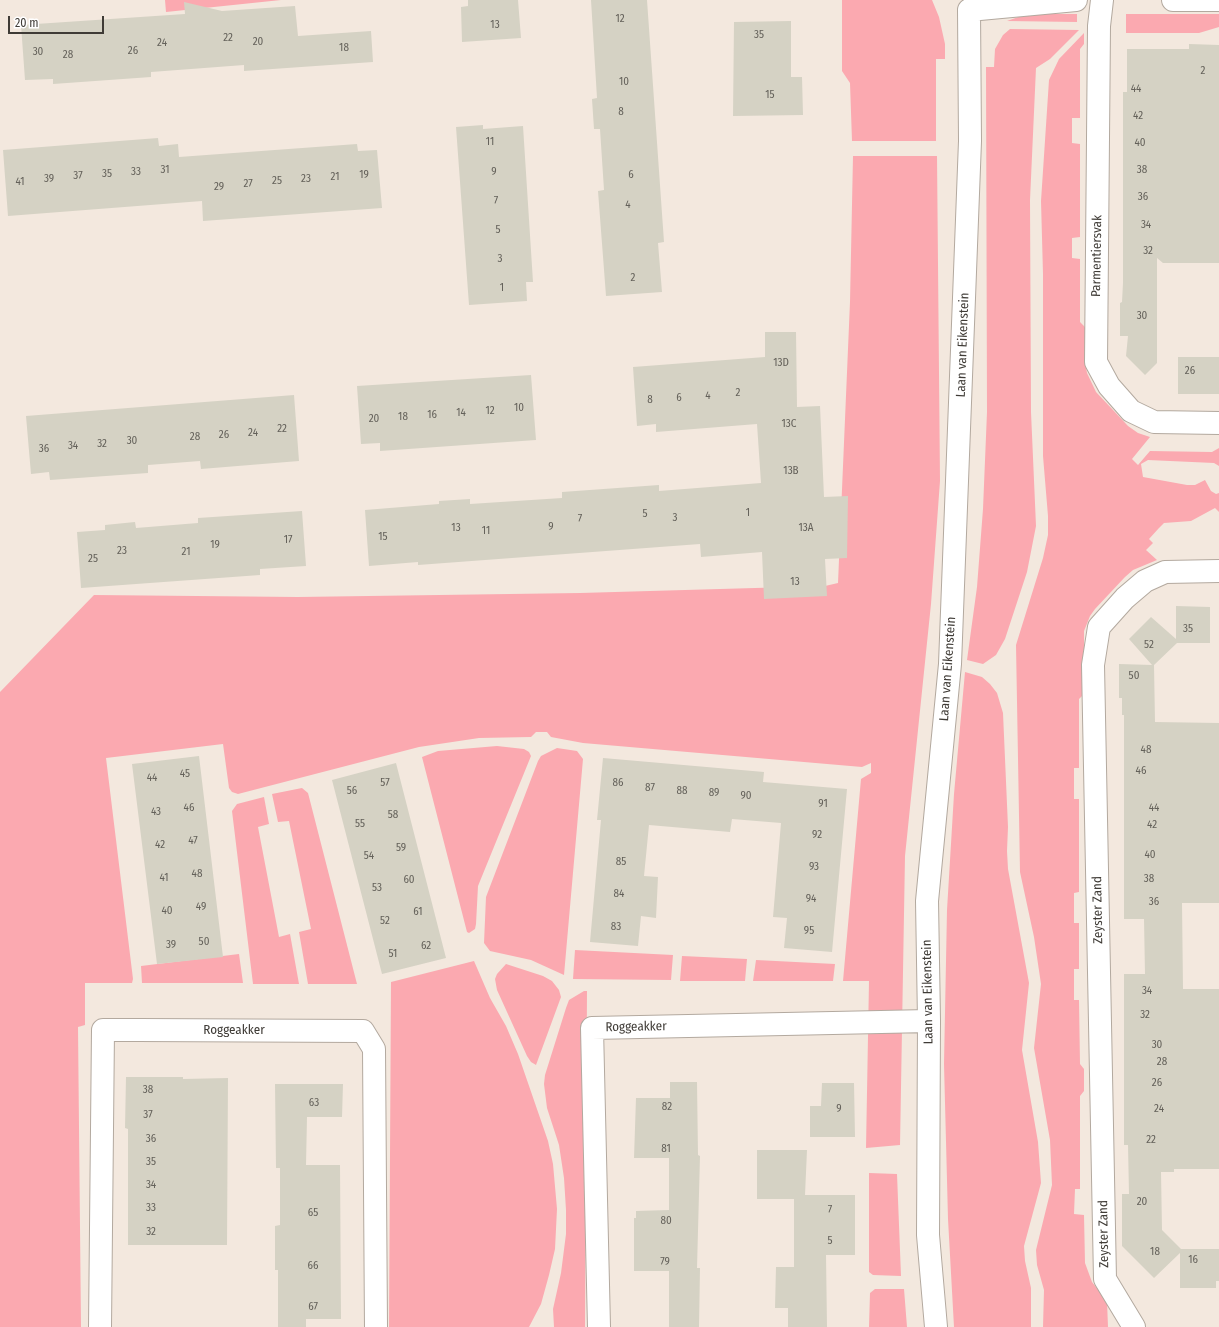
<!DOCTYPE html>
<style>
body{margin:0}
#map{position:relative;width:1219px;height:1327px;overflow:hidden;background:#f3e8de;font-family:"Fira Sans Condensed",sans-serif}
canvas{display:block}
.scale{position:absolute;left:8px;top:16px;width:96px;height:18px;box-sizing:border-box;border:2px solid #3f3b36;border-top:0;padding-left:5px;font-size:12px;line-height:14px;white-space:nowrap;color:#3f3b36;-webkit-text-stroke:3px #fff;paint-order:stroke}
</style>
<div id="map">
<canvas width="1219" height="1327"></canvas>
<div class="scale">20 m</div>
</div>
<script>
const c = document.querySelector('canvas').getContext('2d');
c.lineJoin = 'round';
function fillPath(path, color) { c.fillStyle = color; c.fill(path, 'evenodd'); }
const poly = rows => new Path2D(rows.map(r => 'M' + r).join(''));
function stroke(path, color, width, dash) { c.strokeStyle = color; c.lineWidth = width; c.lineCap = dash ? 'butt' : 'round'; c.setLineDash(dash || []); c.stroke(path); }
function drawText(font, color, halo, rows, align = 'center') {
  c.font = font + ' "Fira Sans Condensed",sans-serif'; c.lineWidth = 3; c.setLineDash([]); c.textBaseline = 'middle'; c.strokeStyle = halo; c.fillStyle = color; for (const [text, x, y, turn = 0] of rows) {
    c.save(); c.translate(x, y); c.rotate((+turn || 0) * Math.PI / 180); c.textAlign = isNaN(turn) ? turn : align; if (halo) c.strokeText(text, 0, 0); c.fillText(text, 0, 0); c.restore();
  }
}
const green = poly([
 [165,0,281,0,166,12],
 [842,0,932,0,939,17,945,44,945,59,936,59,936,141,852,141,850,83,842,71],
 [1027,14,1077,14,1077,22,1007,21],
 [1126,14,1219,14,1219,27,1199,33,1126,33],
 [1010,29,1079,30,1050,59,1036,68,1030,200,1031,412,1036,526,1027,572,1005,639,996,655,983,664,967,660,977,587,983,509,987,412,986,67,994,67,995,49,1003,35],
 [1084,33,1084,44,1080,49,1080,118,1072,118,1072,143,1080,144,1080,237,1072,238,1072,258,1080,259,1080,322,1085,327,1085,362,1087,373,1096,392,1113,410,1128,426,1138,433,1150,437,1132,459,1138,465,1150,451,1212,452,1219,448,1219,466,1214,463,1148,460,1141,464,1143,477,1187,485,1195,485,1205,480,1211,491,1216,494,1219,493,1219,512,1215,508,1191,521,1164,523,1159,528,1149,539,1153,543,1146,550,1157,560,1133,570,1125,577,1095,609,1090,616,1084,631,1084,694,1079,699,1079,768,1074,768,1074,799,1079,799,1079,892,1074,893,1074,923,1079,923,1079,969,1074,969,1074,1000,1079,1000,1080,1064,1084,1069,1084,1091,1080,1096,1080,1189,1075,1189,1074,1214,1084,1215,1085,1263,1092,1282,1107,1301,1108,1327,1043,1327,1044,1290,1037,1265,1036,1250,1052,1185,1050,1140,1034,1048,1041,984,1034,937,1020,872,1016,645,1043,558,1048,535,1048,516,1043,456,1043,274,1041,201,1049,80,1059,59],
 [853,156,937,156,940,481,931,604,905,856,900,1145,866,1148,869,981,843,981,861,779,871,773,871,763,862,767,583,743,551,737,547,732,536,732,531,737,479,738,419,747,238,794,232,792,229,788,223,744,106,758,133,979,132,983,85,983,85,1025,78,1027,81,1327,0,1327,0,692,94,595,298,597,580,593,825,586,838,583,850,302],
 [965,672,982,677,990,684,997,693,1003,713,1008,827,1007,851,1008,869,1029,983,1022,1050,1038,1142,1041,1183,1024,1246,1025,1261,1031,1288,1031,1327,954,1327,948,1219,944,1064,947,910,954,794],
 [497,746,524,749,529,752,531,756,478,886,476,924,475,929,469,933,467,932,422,757,438,751],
 [557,748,577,751,583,759,564,975,531,960,490,951,484,943,486,897,538,761,541,756],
 [302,788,308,793,357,984,308,984,299,932,311,929,289,821,278,822,272,794],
 [264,797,269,824,258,827,279,937,290,934,299,984,253,984,232,811,237,804],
 [575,950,673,955,671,980,573,979],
 [239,954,243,983,142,983,141,966],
 [682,956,747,959,745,981,680,981],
 [756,960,835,964,833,981,753,981],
 [474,961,490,998,506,1026,518,1054,548,1141,553,1164,557,1209,555,1249,549,1275,541,1304,529,1327,389,1327,391,982],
 [506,964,543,976,552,981,559,990,561,997,536,1065,531,1062,527,1056,497,990,495,979,497,974],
 [584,991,587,991,585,1327,554,1327,553,1309,561,1273,566,1234,566,1210,564,1178,559,1145,547,1108,544,1084,545,1075,566,1008,569,1000],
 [869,1173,897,1174,901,1276,873,1275,869,1272],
 [875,1289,904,1289,907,1327,869,1327,870,1293]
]);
const building = poly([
 [468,0,518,0,521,38,462,42,461,7,468,6],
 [591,0,647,0,664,242,658,243,662,292,606,296,598,191,604,190,600,129,594,129,592,99,597,98],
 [184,2,222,11,295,6,298,36,371,31,373,62,244,71,244,65,191,69,151,72,151,77,53,84,53,79,25,80,21,25,185,14],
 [791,21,791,77,802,77,803,115,733,116,734,22],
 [1189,44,1219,45,1219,263,1163,263,1157,258,1157,363,1145,375,1126,356,1128,336,1120,336,1120,303,1122,302,1123,283,1123,92,1127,92,1127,49,1189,49],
 [483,125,483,129,523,126,533,282,526,282,527,301,469,305,456,127],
 [158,138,159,146,178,144,179,157,357,144,358,151,377,150,382,208,203,221,202,201,8,216,3,150],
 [765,332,796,332,797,407,820,406,824,497,848,496,847,558,825,559,827,596,764,599,762,552,701,557,700,544,418,565,418,562,369,566,365,510,439,504,439,501,470,499,470,504,562,498,562,492,659,485,659,491,761,483,757,424,656,432,656,424,637,426,633,367,765,357],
 [1178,357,1219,357,1219,394,1178,394],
 [531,375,536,440,380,451,380,443,361,444,357,386],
 [294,395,299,461,201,469,200,461,148,465,148,473,50,480,49,472,31,474,26,416],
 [302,511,306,566,260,569,260,575,81,588,77,532,105,530,105,525,135,522,136,528,198,523,198,518],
 [1176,606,1210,607,1210,643,1177,643,1154,665,1155,722,1219,723,1219,903,1182,903,1183,989,1219,989,1219,1169,1174,1169,1174,1172,1161,1172,1162,1230,1181,1249,1219,1249,1219,1281,1216,1281,1216,1288,1180,1288,1180,1253,1154,1278,1122,1246,1122,1194,1129,1194,1128,1145,1124,1145,1124,974,1145,974,1144,919,1124,919,1124,715,1122,715,1122,698,1119,698,1119,664,1152,665,1129,639,1151,617,1176,639],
 [199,756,223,957,157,964,132,764],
 [603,758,764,772,763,782,847,789,832,952,784,948,787,918,773,917,781,823,732,819,730,832,649,825,644,876,658,877,656,918,641,916,638,946,590,942,601,820,597,820],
 [396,763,446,958,382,974,332,780],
 [126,1077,183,1077,183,1079,228,1078,227,1245,128,1245,128,1129,125,1128],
 [670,1082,697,1082,698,1155,700,1156,697,1268,700,1268,699,1327,669,1327,669,1271,634,1271,634,1218,636,1218,636,1211,669,1210,669,1158,634,1158,636,1098,670,1098],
 [822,1083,854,1083,855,1137,810,1137,810,1106,821,1106],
 [275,1084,343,1084,342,1117,307,1117,306,1165,340,1165,341,1319,306,1319,306,1327,278,1327,278,1270,275,1270,275,1226,280,1225,280,1168,276,1168],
 [757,1150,807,1150,805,1195,855,1195,855,1255,826,1255,827,1327,788,1327,788,1308,775,1308,776,1267,794,1267,794,1199,757,1199]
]);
const street = poly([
 [1102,0,1099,26,1096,362,1109,386,1131,411,1154,422,1219,423],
 [1173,0,1219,0],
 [969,10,1076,0],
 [100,1327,103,1030,138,1030,363,1031,374,1049,376,1327],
 [599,1327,592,1028,929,1021],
 [936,1327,928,1235,929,1021,927,901,950,664,970,141,969,10],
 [1134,1327,1105,1279,1093,665,1099,627,1125,598,1145,581,1165,572,1219,571]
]);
const numberNames = [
 ["12",620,19],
 ["13",495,25],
 ["35",759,35],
 ["22",228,38],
 ["20",258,42],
 ["24",162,43],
 ["18",344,48],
 ["26",133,51],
 ["30",38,52],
 ["28",68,55],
 ["2",1203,71],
 ["10",624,82],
 ["44",1136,89],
 ["15",770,95],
 ["8",621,112],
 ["42",1138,116],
 ["11",490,142],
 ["40",1140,143],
 ["31",165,170],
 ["38",1142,170],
 ["33",136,172],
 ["9",494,172],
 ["35",107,174],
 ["19",364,175],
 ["6",631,175],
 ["37",78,176],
 ["21",335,177],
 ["39",49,179],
 ["23",306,179],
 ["25",277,181],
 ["41",20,182],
 ["27",248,184],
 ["29",219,187],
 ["36",1143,197],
 ["7",496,201],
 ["4",628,205],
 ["34",1146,225],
 ["5",498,230],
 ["32",1148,251],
 ["3",500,259],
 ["2",633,278],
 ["1",502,288],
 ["30",1142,316],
 ["13D",781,363],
 ["26",1190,371],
 ["2",738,393],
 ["4",708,396],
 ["6",679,398],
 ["8",650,400],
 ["10",519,408],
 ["12",490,411],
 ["14",461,413],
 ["16",432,415],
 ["18",403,417],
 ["20",374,419],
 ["13C",789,424],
 ["22",282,429],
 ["24",253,433],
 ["26",224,435],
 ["28",195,437],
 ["30",132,441],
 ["32",102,444],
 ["34",73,446],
 ["36",44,449],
 ["13B",791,471],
 ["1",748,513],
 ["5",645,514],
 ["3",675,518],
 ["7",580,519],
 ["9",551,527],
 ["13",456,528],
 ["13A",806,528],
 ["11",486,531],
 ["15",383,537],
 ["17",288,540],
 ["19",215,545],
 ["23",122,551],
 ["21",186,552],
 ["25",93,559],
 ["13",795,582],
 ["35",1188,629],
 ["52",1149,645],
 ["50",1134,676],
 ["48",1146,750],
 ["46",1141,771],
 ["45",185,774],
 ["44",152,778],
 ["57",385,783],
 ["86",618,783],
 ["87",650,788],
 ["56",352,791],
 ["88",682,791],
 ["89",714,793],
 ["90",746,796],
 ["91",823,804],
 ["46",189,808],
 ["44",1154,808],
 ["43",156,812],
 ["58",393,815],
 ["55",360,824],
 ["42",1152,825],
 ["92",817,835],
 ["47",193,841],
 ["42",160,845],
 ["59",401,848],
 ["40",1150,855],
 ["54",369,856],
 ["85",621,862],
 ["93",814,867],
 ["48",197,874],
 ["41",164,878],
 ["38",1149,879],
 ["60",409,880],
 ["53",377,888],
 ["84",619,894],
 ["94",811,899],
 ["36",1154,902],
 ["49",201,907],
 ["40",167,911],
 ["61",418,912],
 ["52",385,921],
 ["83",616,927],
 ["95",809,931],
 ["50",204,942],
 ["39",171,945],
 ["62",426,946],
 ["51",393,954],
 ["34",1147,991],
 ["32",1145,1015],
 ["30",1157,1045],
 ["28",1162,1062],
 ["26",1157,1083],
 ["38",148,1090],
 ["63",314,1103],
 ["82",667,1107],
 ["9",839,1109],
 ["24",1159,1109],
 ["37",148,1115],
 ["36",151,1139],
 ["22",1151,1140],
 ["81",666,1149],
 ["35",151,1162],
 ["34",151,1185],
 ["20",1142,1202],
 ["33",151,1208],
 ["7",830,1210],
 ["65",313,1213],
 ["80",666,1221],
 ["32",151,1232],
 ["5",830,1241],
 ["18",1155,1252],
 ["16",1193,1260],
 ["79",665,1262],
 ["66",313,1266],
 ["67",313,1307]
];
const streetNames = [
 ["Parmentiersvak",1097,256,-89],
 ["Laan van Eikenstein",963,345,-88],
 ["Laan van Eikenstein",948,669,-86],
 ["Zeyster Zand",1098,910,-91],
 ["Laan van Eikenstein",928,992,-91],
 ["Roggeakker",636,1027,-1],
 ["Roggeakker",234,1030],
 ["Zeyster Zand",1104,1234,-91]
];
fillPath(green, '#fba9b0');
fillPath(building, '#d5d2c4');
stroke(street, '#b3a99f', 24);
stroke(street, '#fff', 22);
drawText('11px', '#64615a', null, numberNames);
drawText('13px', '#3f3b36', '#fff', streetNames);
</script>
